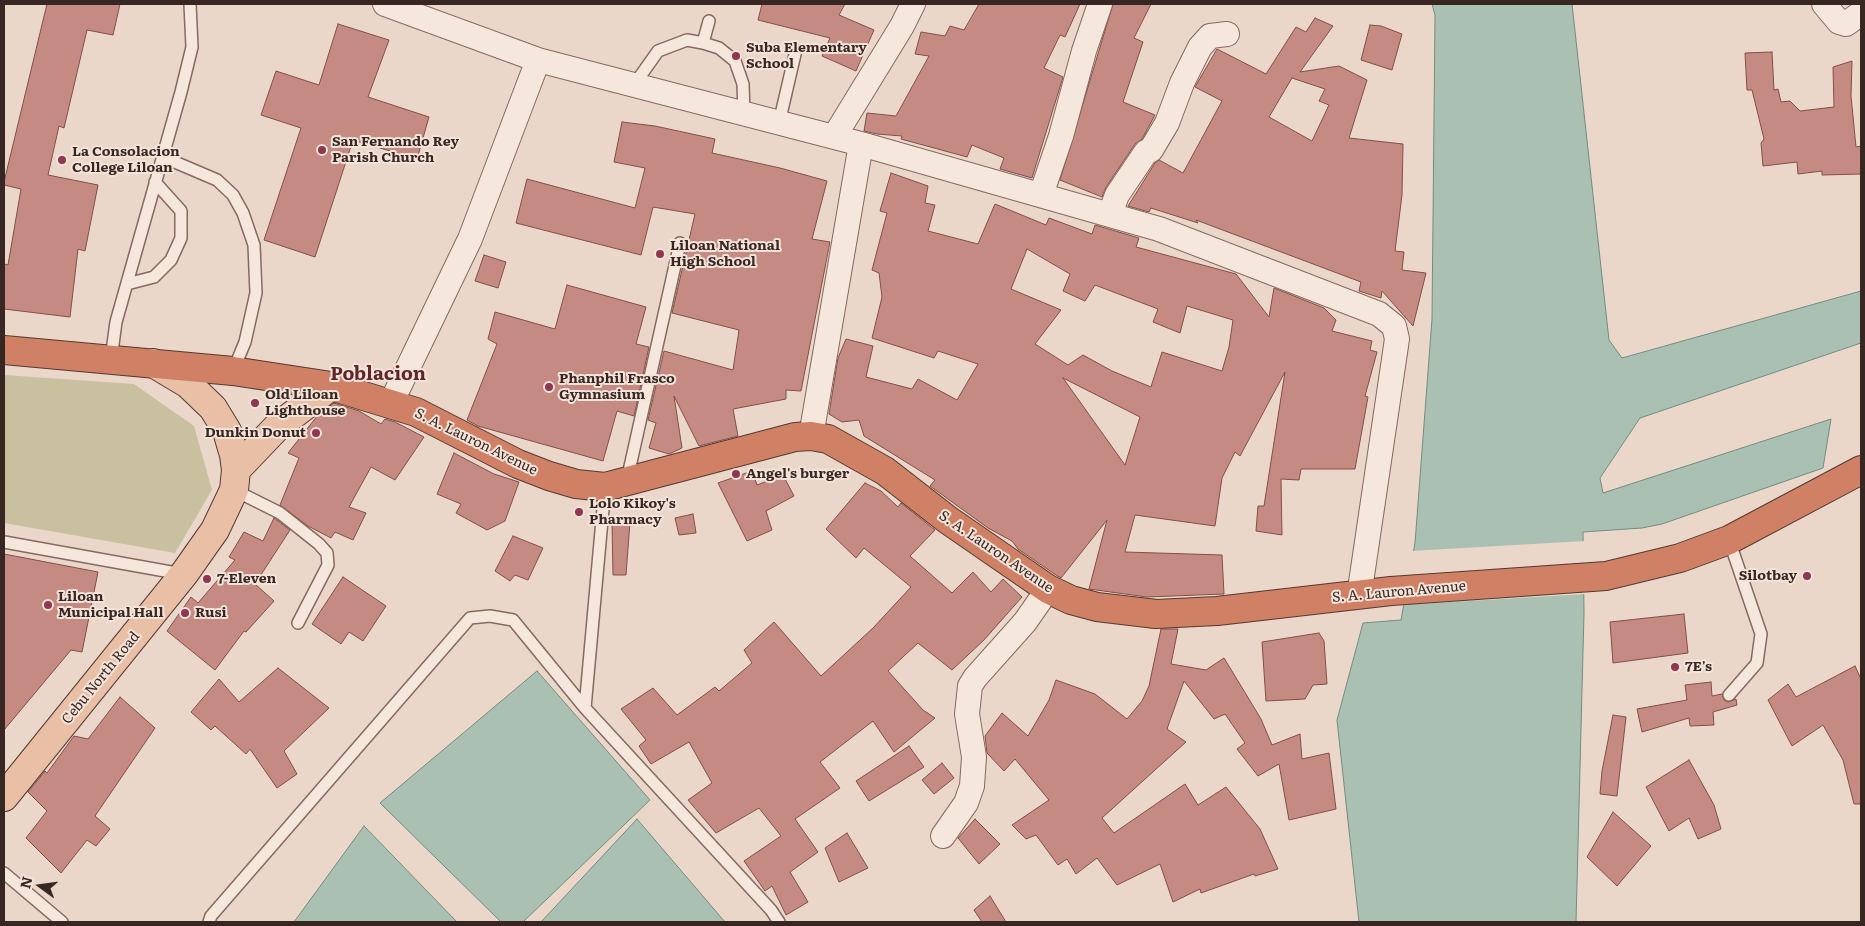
<!DOCTYPE html>
<style>
body{margin:0}
#map{position:relative;width:1865px;height:926px;overflow:hidden;background:#ebd7ca;font-family:Literata,serif}
canvas{display:block}
.frame{position:absolute;inset:0;border:5px solid #382622;pointer-events:none}
.north{position:absolute;left:15px;top:861px;width:50px;height:50px;-webkit-text-stroke:4px #f3e3d9;paint-order:stroke;rotate:284deg;font-size:14px;font-weight:700;line-height:20px;text-align:center;color:#382622}
.north::after{content:'';display:block;margin:auto;width:18px;height:22px;background:#382622;clip-path:polygon(50% 0,100% 100%,50% 72%,0 100%)}
</style>
<div id="map">
<canvas width="1865" height="926"></canvas>
<div class="frame"></div>
<div class="north">N</div>
</div>
<script>
const c = document.querySelector('canvas').getContext('2d');
c.lineJoin = 'round';
function fillPath(path, color) { c.fillStyle = color; c.fill(path, 'evenodd'); }
const poly = rows => new Path2D(rows.map(r => 'M' + r).join(''));
function stroke(path, color, width, dash) { c.strokeStyle = color; c.lineWidth = width; c.lineCap = dash ? 'butt' : 'round'; c.setLineDash(dash || []); c.stroke(path); }
function drawText(font, color, halo, rows, align = 'center') {
  c.font = font + ' Literata,serif'; c.lineWidth = 4; c.setLineDash([]); c.textBaseline = 'middle'; c.strokeStyle = halo; c.fillStyle = color; for (const [text, x, y, turn = 0] of rows) {
    c.save(); c.translate(x, y); c.rotate((+turn || 0) * Math.PI / 180); c.textAlign = isNaN(turn) ? turn : align; if (halo) c.strokeText(text, 0, 0); c.fillText(text, 0, 0); c.restore();
  }
}
const green = poly([
 [4,375,134,384,194,426,212,490,175,553,4,523]
]);
const water = poly([
 [1432,4,1572,4,1609,340,1622,358,1861,291,1861,343,1640,418,1600,478,1603,493,1831,419,1823,468,1662,524,1642,528,1583,532,1584,613,1576,922,1359,922,1337,720,1363,623,1401,620,1415,543,1432,319,1435,15,1432,4],
 [537,671,650,800,523,922,501,922,380,803,537,671],
 [637,819,725,922,541,922,637,819],
 [364,826,457,922,294,922,364,826]
]);
const pier = poly([
 [1585,541,1586,594,1401,605,1411,551]
]);
const building = poly([
 [47,4,120,4,113,35,87,30,64,128,59,126,48,175,98,185,85,251,78,249,70,317,4,309,4,264,8,265,21,189,4,185,4,182,47,4],
 [762,4,845,4,839,15,874,30,856,71,822,56,830,38,758,20,762,4],
 [979,4,1080,4,1065,37,1060,35,1044,68,1063,77,1032,178,1000,169,1004,158,972,145,967,157,901,139,902,136,877,134,864,131,867,113,896,116,929,56,915,54,921,32,945,36,950,26,964,30,979,4],
 [1113,4,1151,4,1134,38,1143,42,1123,102,1155,115,1142,139,1135,144,1106,187,1102,197,1060,180,1113,4],
 [1315,18,1333,26,1300,72,1339,66,1367,80,1349,138,1403,144,1402,195,1395,251,1404,252,1402,270,1426,273,1413,326,1382,291,1381,298,1359,291,1361,282,1196,220,1198,223,1151,208,1149,212,1128,206,1155,163,1159,160,1183,173,1222,101,1195,87,1217,49,1266,74,1296,27,1306,32,1315,18],
 [1292,78,1325,89,1319,101,1329,105,1312,141,1269,117,1292,78],
 [338,24,389,40,368,97,429,117,417,159,353,140,315,257,264,240,301,128,261,115,276,71,319,85,338,24],
 [1370,25,1381,26,1402,34,1392,70,1361,60,1370,25],
 [1772,52,1774,90,1778,89,1781,102,1790,101,1800,111,1834,107,1833,67,1852,61,1851,96,1856,147,1861,146,1861,174,1822,175,1822,171,1798,174,1797,162,1763,166,1761,143,1764,139,1752,90,1747,90,1745,53,1772,52],
 [622,122,655,126,715,139,712,153,780,168,827,181,812,239,830,242,801,391,786,390,786,399,733,409,738,436,699,446,674,396,682,448,669,454,649,448,656,423,648,420,664,351,733,370,739,330,672,313,695,214,653,207,641,255,516,223,527,179,635,208,645,168,614,162,622,122],
 [891,173,928,186,925,203,935,205,928,231,978,244,995,204,1046,225,1049,218,1092,234,1095,225,1139,238,1136,247,1236,274,1269,317,1274,288,1324,308,1336,320,1332,331,1372,341,1370,350,1377,352,1365,396,1368,397,1355,469,1301,469,1299,480,1281,479,1282,535,1256,531,1258,506,1264,506,1285,372,1240,456,1235,452,1222,478,1215,526,1135,515,1125,552,1222,555,1224,594,1147,597,1089,589,1107,520,1061,578,1056,575,1018,549,1012,541,988,528,930,486,935,480,864,436,859,420,842,422,829,414,838,358,846,339,873,346,866,377,912,389,918,379,957,400,978,364,938,351,934,358,872,338,882,297,879,273,872,270,887,213,880,211,891,173],
 [1027,249,1070,274,1063,291,1085,301,1095,285,1158,309,1153,322,1180,333,1187,306,1233,320,1229,347,1222,371,1162,352,1151,387,1112,371,1083,355,1068,365,1035,344,1061,310,1011,289,1027,249],
 [1063,378,1140,417,1125,465,1063,378],
 [484,255,506,262,498,288,475,281,484,255],
 [567,285,646,307,636,344,649,347,634,416,617,411,603,461,478,426,467,420,497,344,488,339,495,312,555,329,567,285],
 [334,403,359,411,381,424,385,419,395,422,424,437,395,480,371,467,349,507,366,513,353,540,335,532,331,538,308,526,280,505,299,458,288,453,318,415,334,403],
 [454,453,494,474,519,482,505,521,487,530,456,513,461,504,437,494,454,453],
 [752,471,757,485,783,475,794,496,766,511,772,530,747,541,718,483,752,471],
 [865,483,881,491,898,507,901,503,935,530,910,556,952,593,973,572,991,592,1003,579,1022,597,984,640,952,670,918,643,888,671,923,710,935,718,894,752,873,721,820,762,840,788,795,819,818,852,790,872,808,902,786,915,772,886,765,891,744,861,781,836,759,808,716,833,688,800,712,783,689,742,651,764,639,746,646,740,621,709,653,688,677,715,715,687,719,691,752,663,744,650,774,622,821,676,873,628,911,587,864,548,856,558,826,529,865,483],
 [693,514,696,533,679,535,675,518,693,514],
 [274,518,290,530,255,584,274,601,246,632,244,631,215,670,167,631,191,597,198,603,235,560,229,557,244,532,263,541,274,518],
 [612,522,630,522,626,575,613,575,612,522],
 [513,536,543,548,528,580,515,575,510,581,495,571,513,536],
 [4,554,98,572,82,652,71,650,4,730,4,554],
 [343,577,386,606,363,641,349,632,341,644,312,624,343,577],
 [1684,614,1688,653,1613,663,1610,622,1684,614],
 [1161,629,1178,629,1171,664,1206,670,1224,658,1261,719,1272,745,1300,734,1302,759,1329,753,1336,809,1289,820,1279,764,1258,776,1237,749,1245,743,1225,714,1214,719,1184,681,1167,729,1186,742,1102,818,1114,833,1185,784,1198,805,1226,787,1260,829,1278,869,1255,876,1254,874,1201,893,1200,889,1173,902,1160,864,1117,885,1097,858,1076,874,1067,859,1058,865,1036,835,1026,839,1012,825,1049,800,1015,759,1004,771,987,753,985,736,1002,713,1028,736,1049,700,1056,680,1095,694,1127,719,1142,701,1149,686,1161,629],
 [1319,633,1324,641,1327,684,1313,685,1305,699,1266,701,1262,642,1319,633],
 [1855,666,1861,679,1861,804,1854,804,1843,760,1823,725,1792,746,1768,700,1788,684,1796,697,1855,666],
 [278,668,329,708,284,751,297,774,277,788,250,749,246,754,215,726,211,730,191,712,219,679,239,702,278,668],
 [1711,682,1712,696,1722,694,1724,700,1728,702,1736,699,1737,705,1713,712,1714,725,1690,726,1689,718,1642,732,1637,709,1687,700,1685,685,1711,682],
 [120,697,155,728,95,816,110,829,96,846,87,840,61,873,26,838,47,811,28,792,45,771,47,773,74,736,88,739,120,697],
 [1613,715,1626,717,1617,796,1600,794,1602,771,1613,715],
 [909,746,924,767,869,801,856,781,909,746],
 [1689,760,1714,805,1721,829,1698,839,1689,818,1669,831,1646,787,1689,760],
 [942,763,954,778,934,794,922,780,942,763],
 [1613,812,1651,846,1617,886,1587,857,1613,812],
 [975,819,1000,844,979,864,958,838,975,819],
 [847,833,868,868,839,882,825,848,847,833],
 [990,896,1006,922,982,922,974,910,990,896]
]);
const lane = poly([
 [703,43,709,21],
 [634,85,658,51,687,40,703,43,719,48,735,61,743,84,744,114],
 [779,123,796,50],
 [163,157,217,180,233,195,243,213,254,245,256,293,245,342,233,371],
 [127,284,154,277,171,260,181,238,181,211,155,182],
 [111,359,116,322,181,92,192,47,190,4],
 [627,480,680,243],
 [234,490,280,513,319,544,327,553,328,565,298,623],
 [4,542,182,574],
 [1729,695,1757,663,1761,634,1729,540],
 [585,708,605,487],
 [4,873,62,922],
 [209,922,211,916,470,618,490,616,513,620,585,708,771,910,779,922]
]);
const street = poly([
 [385,4,538,60,861,144,1159,229,1379,314,1394,326,1397,339,1359,596],
 [1824,4,1839,22,1846,24,1861,13],
 [834,137,902,26,913,4],
 [1041,195,1061,136,1084,51,1100,4],
 [1110,214,1117,195,1146,152,1151,150,1167,123,1182,83,1200,47,1210,36,1227,34],
 [391,403,470,239,538,60],
 [811,436,861,144],
 [943,836,966,803,972,786,974,757,967,714,970,686,975,678,1025,622,1048,589]
]);
const primary = poly([
 [236,470,278,426,331,386],
 [4,797,184,574,215,530,234,490,236,470,234,455,227,431,213,408,188,384,153,363]
]);
const highway = poly([
 [4,350,233,371,331,386,416,412,518,464,549,476,576,484,605,487,795,437,811,436,828,439,885,471,948,520,1048,589,1071,600,1097,607,1156,614,1217,611,1391,591,1606,576,1680,558,1729,540,1861,470]
]);
const markers = [
 [736,56,5,"#8f3651"],
 [322,150,5,"#8f3651"],
 [62,160,5,"#8f3651"],
 [660,254,5,"#8f3651"],
 [549,387,5,"#8f3651"],
 [255,403,5,"#8f3651"],
 [316,433,5,"#8f3651"],
 [736,474,5,"#8f3651"],
 [579,512,5,"#8f3651"],
 [1807,576,5,"#8f3651"],
 [207,579,5,"#8f3651"],
 [48,605,5,"#8f3651"],
 [185,613,5,"#8f3651"],
 [1675,667,5,"#8f3651"]
];
const poiNames = [
 ["Suba Elementary",746,48],
 ["School",746,64],
 ["San Fernando Rey",332,142],
 ["Parish Church",332,158],
 ["La Consolacion",72,152],
 ["College Liloan",72,168],
 ["Liloan National",670,246],
 ["High School",670,262],
 ["Phanphil Frasco",559,379],
 ["Gymnasium",559,395],
 ["Old Liloan",265,395],
 ["Lighthouse",265,411],
 ["Dunkin Donut",306,433,"right"],
 ["Angel's burger",746,474],
 ["Lolo Kikoy's",589,504],
 ["Pharmacy",589,520],
 ["Silotbay",1797,576,"right"],
 ["7-Eleven",217,579],
 ["Liloan",58,597],
 ["Municipal Hall",58,613],
 ["Rusi",195,613],
 ["7E's",1685,667]
];
const streetNames = [
 ["S. A. Lauron Avenue",476,442,26],
 ["S. A. Lauron Avenue",996,552,34],
 ["S. A. Lauron Avenue",1399,592,-5],
 ["Cebu North Road",101,678,-51]
];
const districtNames = [
 ["Poblacion",378,374]
];
fillPath(green, '#c8c09e');
fillPath(water, '#aac0b3');
stroke(water, '#718d7e', 1);
fillPath(pier, '#ebd7ca');
fillPath(building, '#c58b83');
stroke(building, '#824e48', 1);
stroke(lane, '#866960', 14);
stroke(street, '#866960', 26);
stroke(primary, '#543933', 30);
stroke(highway, '#543933', 30);
stroke(lane, '#f6e7dc', 11);
stroke(street, '#f6e7dc', 24);
stroke(primary, '#e9c0a6', 28);
stroke(highway, '#d08064', 28);
for (const [x, y, r, color] of markers) { const dot = new Path2D(); dot.arc(x, y, r, 0, 2 * Math.PI); c.fillStyle = color; c.fill(dot); stroke(dot, '#f3e3d9', 2); }
drawText('bold 14px', '#382622', '#f3e3d9', poiNames, 'left');
drawText('14px', '#382622', '#f3e3d9', streetNames);
drawText('bold 19px', '#60252b', '#f3e3d9', districtNames);
</script>
